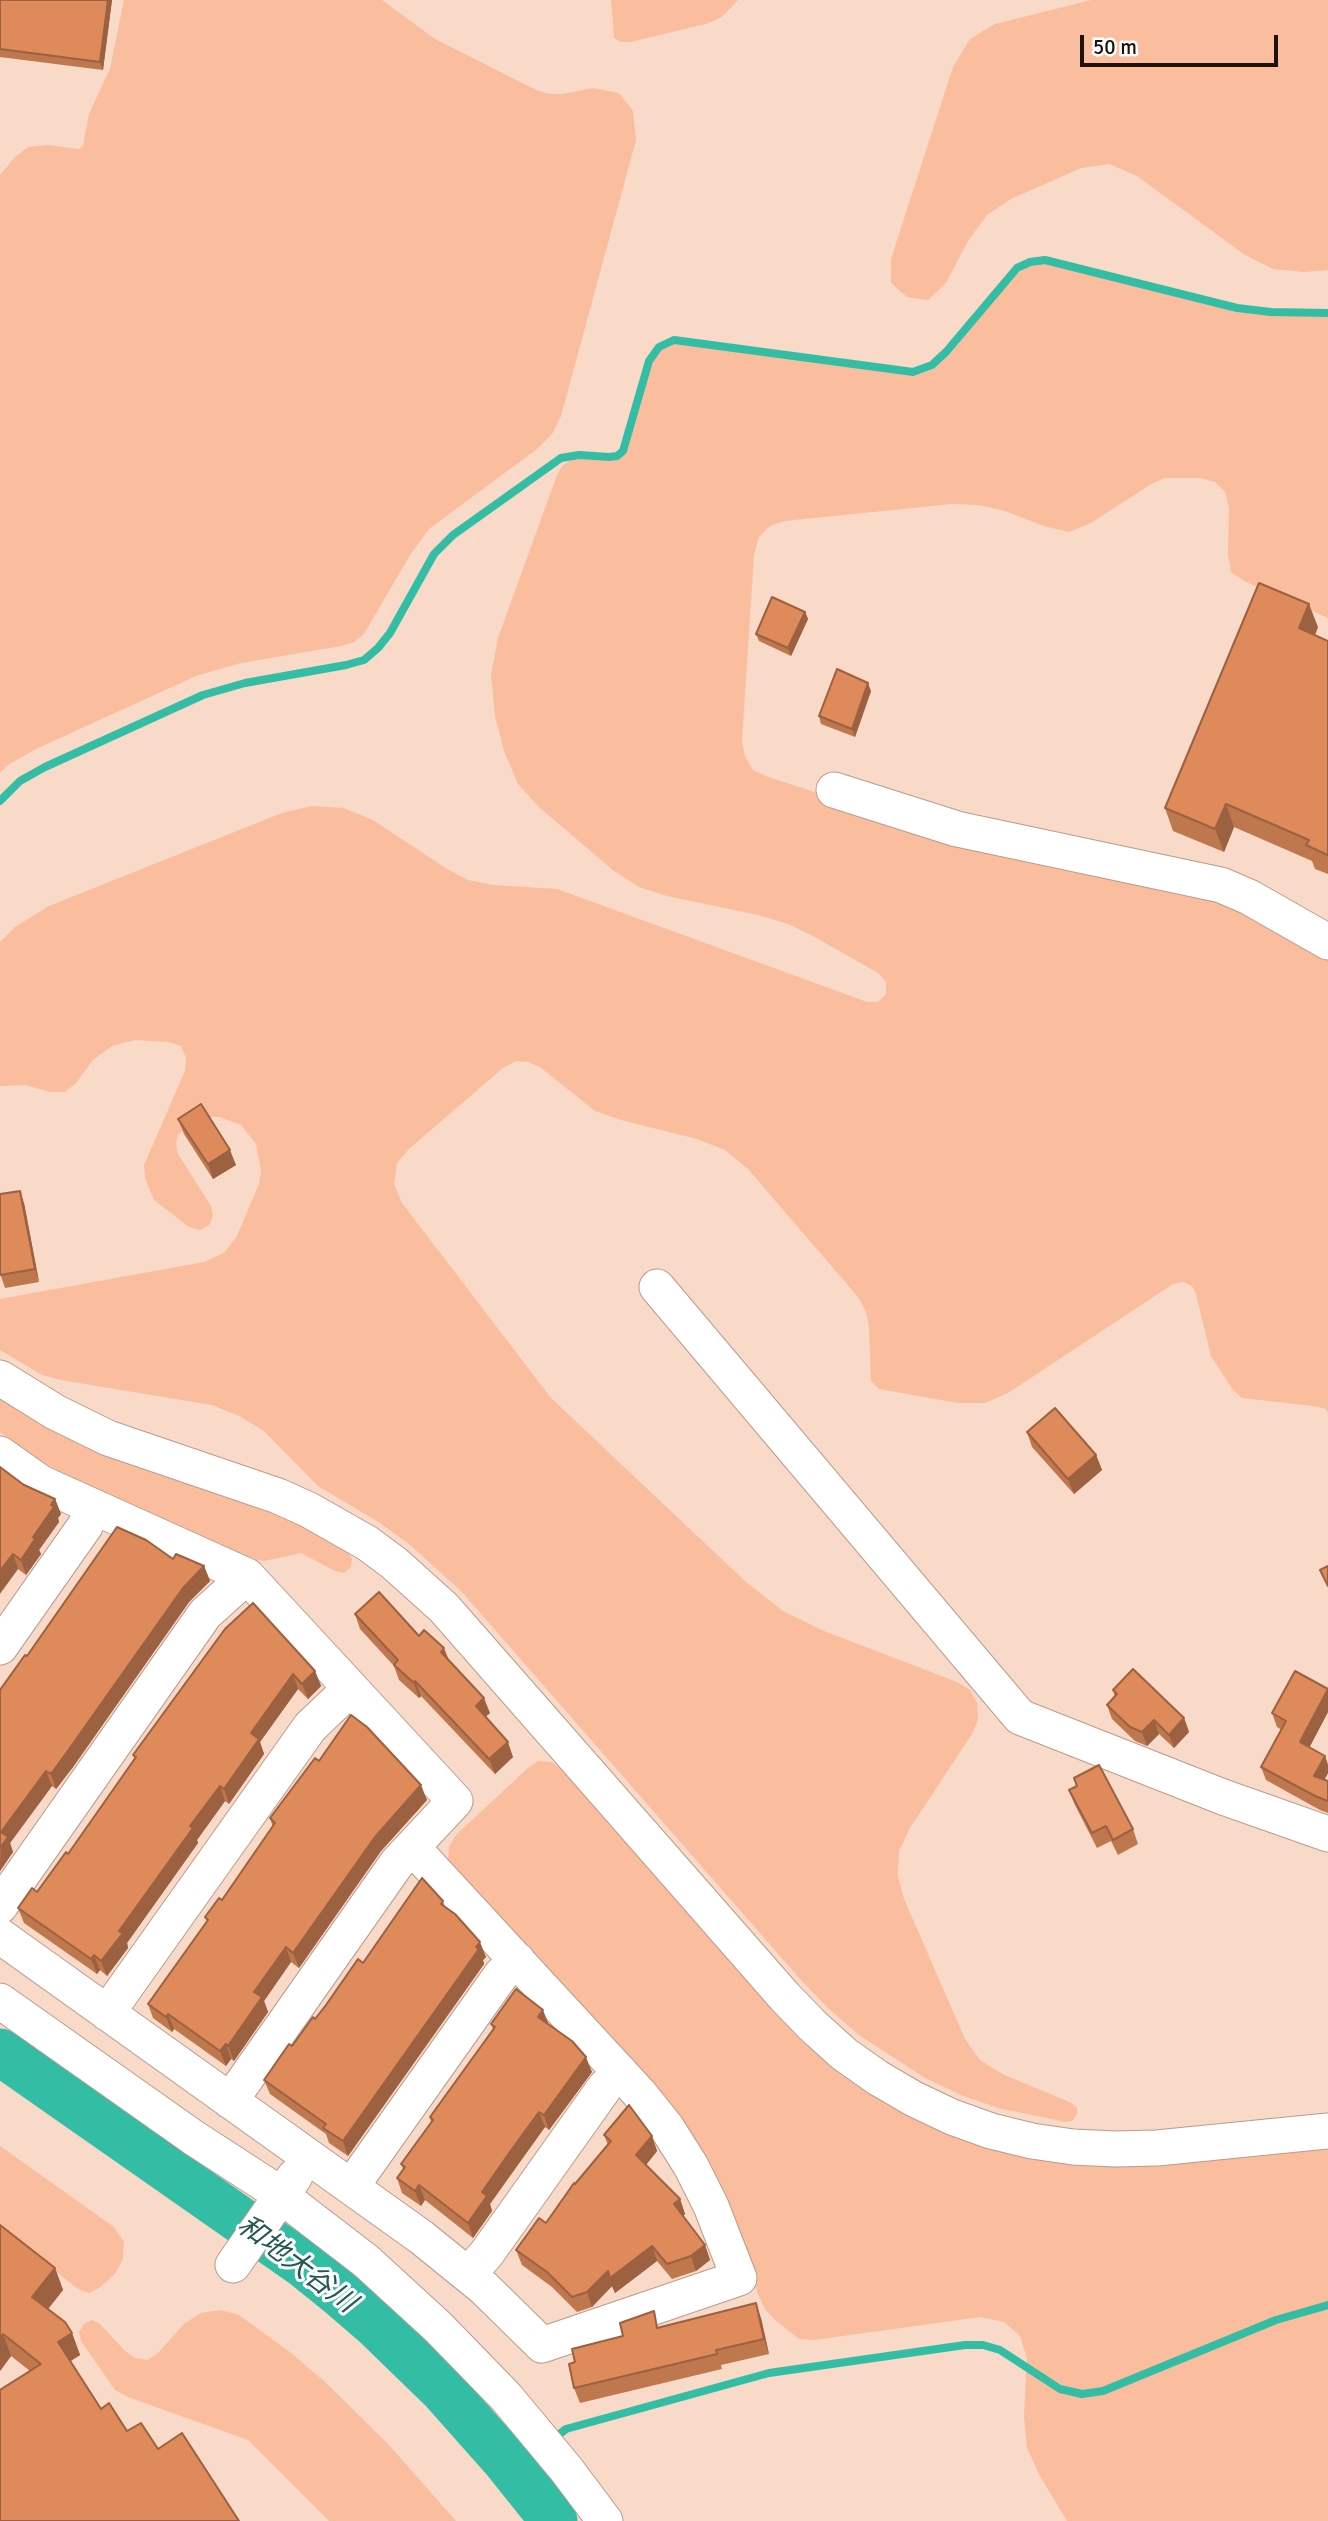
<!DOCTYPE html>
<meta charset="utf-8">
<style>
body{margin:0}
#map{position:relative;width:1328px;height:2521px;overflow:hidden;background:#f9d9c8;font-family:Signika,sans-serif}
canvas{display:block}
.scale{position:absolute;left:1080px;top:35px;width:198px;height:32px;box-sizing:border-box;border:4px solid #1d120d;border-top:0;padding-left:9px;font-size:21px;line-height:24px;white-space:nowrap;color:#1d120d;-webkit-text-stroke:5px #fff;paint-order:stroke}
</style>
<div id="map">
<canvas width="1328" height="2521"></canvas>
<div class="scale">50 m</div>
</div>
<script>
const c = document.querySelector('canvas').getContext('2d');
c.lineJoin = 'round';
function fillPath(path, color) { c.fillStyle = color; c.fill(path, 'evenodd'); }
const poly = rows => new Path2D(rows.map(r => 'M' + r).join(''));
function stroke(path, color, width, dash) { c.strokeStyle = color; c.lineWidth = width; c.lineCap = dash ? 'butt' : 'round'; c.setLineDash(dash || []); c.stroke(path); }
function drawText(font, color, halo, rows, align = 'center') {
  c.font = font + ' Signika,"Noto Sans JP",sans-serif'; c.lineWidth = 6; c.setLineDash([]); c.textBaseline = 'middle'; c.strokeStyle = halo; c.fillStyle = color; for (const [text, x, y, turn = 0] of rows) {
    c.save(); c.translate(x, y); c.rotate((+turn || 0) * Math.PI / 180); c.textAlign = isNaN(turn) ? turn : align; if (halo) c.strokeText(text, 0, 0); c.fillText(text, 0, 0); c.restore();
  }
}
const green = poly([
 [124,0,382,0,435,39,536,90,549,94,563,94,593,88,619,93,633,111,636,140,561,416,552,434,537,449,429,529,410,555,364,634,354,642,341,646,241,663,196,676,36,749,8,765,0,773,0,175,15,157,28,147,47,145,79,149,83,146,89,114,110,69],
 [611,0,738,0,722,17,706,24,630,42,621,42,614,38],
 [1091,0,1328,0,1328,270,1305,272,1273,269,1245,255,1137,176,1109,164,1081,168,1011,199,987,215,968,241,946,283,928,300,907,297,891,283,891,259,953,67,970,39,995,24],
 [1044,263,1236,312,1270,315,1328,317,1328,618,1246,582,1231,572,1228,554,1229,508,1225,492,1215,482,1201,478,1165,478,1151,484,1091,523,1069,532,1044,526,1005,511,978,505,952,504,784,521,770,526,759,537,754,555,742,740,745,757,753,770,768,777,955,837,1204,888,1328,951,1328,1413,1326,1409,1313,1406,1242,1398,1233,1390,1211,1356,1196,1294,1192,1286,1183,1282,1173,1284,1008,1393,985,1403,958,1403,879,1389,871,1381,869,1327,866,1311,858,1297,748,1169,725,1150,697,1139,621,1120,595,1111,540,1067,528,1062,516,1061,503,1068,409,1149,397,1163,394,1184,402,1203,551,1398,746,1582,783,1611,824,1631,957,1682,970,1690,977,1703,978,1719,972,1734,910,1828,899,1851,898,1876,904,1899,965,2039,980,2060,1002,2074,1072,2103,1077,2108,1077,2114,1072,2121,1066,2122,998,2108,961,2095,925,2078,859,2035,829,2009,801,1980,461,1591,409,1544,380,1523,318,1486,264,1431,239,1416,212,1405,61,1380,42,1375,0,1350,0,1299,204,1262,224,1253,237,1236,259,1184,261,1171,256,1144,241,1125,219,1117,205,1117,185,1128,178,1135,176,1144,178,1154,211,1206,213,1216,209,1225,200,1230,189,1227,154,1200,145,1178,144,1165,185,1071,186,1058,181,1046,168,1042,135,1040,112,1046,93,1060,76,1083,65,1092,50,1092,25,1085,0,1086,0,942,15,927,49,906,282,813,312,806,343,808,373,820,447,869,468,880,493,885,557,889,867,1002,878,1002,886,994,886,982,878,973,813,936,788,924,758,915,667,896,639,887,614,871,540,808,518,784,504,751,495,716,491,674,498,638,557,475,562,466,569,461,579,459,610,461,619,459,626,453,652,362,661,350,675,344,691,344,914,376,934,369,949,355,1009,281,1019,272,1031,266],
 [0,1399,47,1428,101,1454,271,1513,301,1526,348,1552,352,1559,351,1567,344,1573,335,1571,301,1553,264,1561,253,1559,64,1474,37,1459,0,1432],
 [538,1761,551,1762,560,1768,800,2039,833,2068,868,2093,906,2115,946,2133,986,2148,1029,2158,1071,2165,1115,2167,1158,2165,1328,2149,1328,2521,1067,2521,1040,2476,1027,2448,1024,2417,1027,2358,1020,2336,1004,2322,980,2317,814,2340,799,2339,775,2320,765,2309,758,2294,741,2242,448,1861,449,1847,456,1835,528,1768],
 [0,2146,114,2227,124,2242,123,2259,115,2274,99,2288,89,2293,78,2289,0,2228],
 [221,2310,239,2315,291,2353,324,2381,388,2444,456,2521,329,2521,248,2440,128,2397,115,2390,81,2341,79,2332,84,2324,92,2320,100,2324,125,2351,135,2358,148,2360,158,2353,184,2324,201,2313]
]);
const stream = poly([
 [0,801,20,781,45,767,203,695,245,683,346,665,364,660,378,648,390,633,434,554,453,535,561,458,579,455,609,457,617,456,623,451,649,361,659,347,674,340,913,372,932,365,946,352,1017,268,1030,262,1045,260,1237,308,1271,312,1328,313],
 [552,2440,566,2429,769,2373,965,2345,983,2345,1000,2350,1060,2389,1082,2394,1103,2391,1276,2320,1328,2305],
 [514,2471,524,2463]
]);
const river = poly([
 [0,2052,303,2264,339,2293,375,2324,443,2390,506,2461,554,2521]
]);
const minor = poly([
 [834,790,957,829,1221,885,1249,897,1328,942],
 [657,1287,1020,1717,1223,1797,1328,1834],
 [0,1378,55,1412,108,1438,278,1496,309,1510,367,1543,394,1563,444,1608,784,1996,813,2026,844,2054,878,2078,914,2099,952,2117,991,2131,1032,2141,1073,2147,1115,2149,1157,2148,1328,2131],
 [0,1454,41,1483,247,1576,455,1801,397,1863,230,2101],
 [0,1647,85,1526,94,1507],
 [0,1906,205,1614,247,1576],
 [0,1936,421,2237,484,2288,542,2345,739,2278,711,2206,691,2166,667,2128,639,2093,412,1847],
 [0,2001,194,2138,271,2188,366,2261,438,2327,506,2397,566,2469,605,2521],
 [107,2013,310,1727,351,1688],
 [351,2187,501,1975,517,1960],
 [233,2265,295,2176],
 [468,2275,487,2253,605,2087,620,2072]
]);
const wall = poly([
 [0,0,112,0,103,70,0,57],
 [805,612,808,619,791,656,759,641,756,634],
 [1318,627,1315,635,1328,641,1328,874,1315,869,1312,861,1234,827,1224,852,1173,831,1165,808],
 [871,691,855,737,821,724,819,716],
 [178,1119,236,1165,213,1179,184,1134],
 [24,1203,39,1282,5,1288,0,1273],
 [1027,1432,1096,1455,1102,1470,1074,1494,1032,1447],
 [0,1467,24,1485,55,1499,61,1514,58,1518,59,1522,39,1550,41,1554,26,1575,18,1569,0,1594],
 [173,1559,204,1566,210,1581,189,1602,73,1767,56,1789,52,1786,10,1843,13,1852,0,1871,0,1690,27,1656],
 [355,1614,419,1636,448,1660,490,1713,485,1717,513,1757,495,1774,421,1696,419,1698,399,1680,394,1666,360,1629],
 [225,1629,315,1671,321,1686,308,1699,298,1689,260,1742,264,1754,229,1804,225,1801,197,1840,198,1843,127,1943,128,1948,107,1976,100,1970,97,1974,24,1923,18,1908,37,1892,68,1854,135,1759,133,1755],
 [1328,1689,1328,1712,1309,1747,1325,1756,1328,1765,1328,1773,1324,1780,1328,1781,1328,1813,1320,1810,1266,1780,1261,1767,1282,1730,1277,1727,1272,1713],
 [1113,1690,1184,1718,1189,1732,1174,1748,1159,1734,1147,1746,1135,1741,1112,1719,1107,1705,1115,1697],
 [319,1761,427,1800,381,1851,299,1968,291,1962,264,2001,268,2012,234,2061,231,2059,226,2066,174,2029,172,2032,153,2018,148,2004,207,1922,205,1917,222,1900,273,1827,270,1818],
 [1074,1778,1133,1829,1138,1844,1118,1855,1111,1841,1097,1848,1075,1805,1069,1790,1076,1786],
 [443,1901,445,1907,486,1957,483,1960,484,1964,348,2156,329,2143,326,2134,270,2094,264,2080,363,1963],
 [491,2024,548,2024,592,2072,549,2130,545,2127,518,2164,490,2204,492,2211,473,2238,425,2200,421,2206,402,2193,397,2178,403,2169,401,2164,431,2122,430,2117,493,2029],
 [604,2135,652,2136,657,2151,646,2165,680,2199,685,2214,683,2216,705,2245,710,2260,696,2271,672,2279,657,2261,615,2293,612,2286,592,2307,577,2312,552,2287,522,2265,516,2250,546,2223,575,2184,608,2145],
 [0,2225,55,2268,63,2290,48,2309,65,2322,72,2333,80,2355,70,2361,101,2409,109,2403,127,2431,141,2423,158,2449,182,2433,239,2521,0,2521,0,2390,30,2371,11,2356,0,2371],
 [761,2318,769,2354,721,2365,722,2369,580,2403,574,2388,575,2362,659,2327]
]);
const shadedWall = poly([
 [108,0,112,0,103,70,100,62],
 [1309,604,1318,627,1308,652,1299,628],
 [805,612,808,619,791,656,788,648],
 [868,683,871,691,855,737,852,729],
 [1226,804,1234,827,1224,852,1215,829],
 [230,1150,236,1165,213,1179,208,1164],
 [20,1191,24,1203,39,1282,35,1269],
 [1096,1455,1102,1470,1074,1494,1068,1479],
 [55,1499,61,1514,58,1518,59,1522,39,1550,41,1554,26,1575,21,1560,33,1537],
 [13,1554,18,1569,0,1593,0,1571],
 [204,1566,210,1581,189,1602,73,1767,56,1789,51,1774,183,1588],
 [444,1648,450,1663,441,1652],
 [315,1671,321,1686,308,1699,302,1684],
 [293,1674,298,1689,260,1742,264,1754,229,1804,224,1789,251,1733],
 [415,1681,421,1696,419,1698,414,1683],
 [1328,1689,1328,1712,1305,1756,1300,1742],
 [484,1698,490,1713,481,1721,476,1706],
 [1184,1718,1189,1732,1174,1748,1169,1735],
 [1154,1720,1159,1734,1147,1746,1142,1732],
 [508,1742,513,1757,495,1774,489,1759],
 [1325,1756,1328,1765,1328,1773,1319,1790,1314,1776],
 [46,1771,52,1786,10,1843,13,1852,0,1871,1,1832],
 [421,1785,427,1800,381,1851,299,1968,293,1953,375,1837],
 [220,1786,225,1801,197,1840,198,1843,127,1943,128,1948,107,1976,101,1961,119,1931,190,1826],
 [480,1942,486,1957,483,1960,484,1964,348,2156,343,2141],
 [286,1947,291,1962,264,2001,268,2012,234,2061,228,2046,254,1992],
 [94,1955,100,1970,97,1974,91,1959],
 [543,2010,549,2025,538,2017],
 [168,2014,174,2029,172,2032,166,2017],
 [226,2044,231,2059,226,2066,220,2051],
 [586,2057,592,2072,549,2130,544,2115],
 [539,2112,545,2127,490,2204,492,2211,473,2238,468,2223,482,2192],
 [652,2136,657,2151,642,2170,636,2155],
 [419,2185,425,2200,421,2206,415,2191],
 [680,2199,685,2214,680,2219,674,2204],
 [705,2245,710,2260,696,2271,691,2256],
 [652,2246,657,2261,615,2293,612,2286,592,2307,587,2292,608,2271],
 [55,2268,63,2290,40,2319,32,2297],
 [756,2303,761,2318,769,2354,764,2339],
 [72,2333,80,2355,66,2364,58,2342],
 [3,2334,11,2356,0,2371,0,2338]
]);
const building = poly([
 [0,0,108,0,100,62,0,49,0,0],
 [1259,583,1309,604,1299,628,1328,641,1328,855,1306,845,1309,840,1226,804,1215,829,1165,808,1259,583],
 [772,597,805,612,788,648,756,634,772,597],
 [837,669,868,683,852,729,819,716,837,669],
 [201,1104,230,1150,208,1164,178,1119,201,1104],
 [20,1191,35,1269,0,1275,0,1194,20,1191],
 [1055,1408,1096,1455,1068,1479,1027,1432,1055,1408],
 [0,1467,24,1485,55,1499,51,1505,54,1507,33,1537,35,1539,21,1560,13,1554,0,1571,0,1467],
 [117,1527,146,1540,173,1559,176,1554,204,1566,183,1588,67,1752,51,1774,46,1771,1,1832,8,1837,0,1848,0,1690,25,1655,27,1656,117,1527],
 [1328,1566,1328,1586,1320,1570,1328,1566],
 [379,1592,419,1636,424,1630,444,1648,441,1652,484,1698,476,1706,508,1742,489,1759,415,1681,414,1683,394,1665,398,1660,355,1614,379,1592],
 [253,1603,315,1671,302,1684,293,1674,251,1733,259,1739,224,1789,220,1786,190,1826,193,1828,119,1931,123,1933,101,1961,94,1955,91,1959,18,1908,32,1888,37,1892,66,1852,68,1854,136,1757,133,1755,225,1629,253,1603],
 [1133,1669,1184,1718,1169,1735,1154,1720,1142,1732,1130,1727,1107,1705,1117,1694,1113,1690,1133,1669],
 [1295,1671,1328,1689,1300,1742,1325,1756,1314,1776,1328,1781,1328,1801,1315,1796,1261,1767,1286,1721,1272,1713,1295,1671],
 [351,1715,367,1727,421,1785,375,1837,293,1953,286,1947,254,1992,262,1997,228,2046,226,2044,220,2051,168,2014,166,2017,148,2004,208,1920,205,1917,219,1898,222,1900,275,1823,270,1818,315,1758,319,1761,351,1715],
 [1099,1765,1133,1829,1113,1840,1106,1826,1092,1833,1069,1790,1077,1786,1074,1778,1099,1765],
 [422,1878,443,1901,441,1904,455,1914,480,1942,476,1947,479,1949,343,2141,323,2128,326,2124,264,2080,289,2044,292,2046,313,2017,315,2019,326,2005,358,1959,363,1963,422,1878],
 [516,1989,543,2010,538,2017,572,2041,586,2057,544,2115,539,2112,512,2149,482,2192,487,2196,468,2223,419,2185,415,2191,397,2178,405,2167,401,2164,433,2120,430,2117,495,2027,491,2024,516,1989],
 [629,2105,652,2136,636,2155,680,2199,674,2204,705,2245,691,2256,667,2264,652,2246,610,2278,608,2271,587,2292,572,2297,547,2272,516,2250,539,2218,546,2223,574,2183,575,2184,611,2141,604,2135,629,2105],
 [0,2225,55,2268,32,2297,65,2322,72,2333,58,2342,101,2409,109,2403,127,2431,141,2423,158,2449,182,2433,239,2521,0,2521,0,2390,41,2364,3,2334,0,2338,0,2225],
 [756,2303,764,2339,716,2350,717,2354,574,2388,569,2364,575,2362,572,2349,623,2336,620,2323,654,2311,657,2328,756,2303]
]);
const waterNames = [
 ["和地大谷川",296,2265,37]
];
fillPath(green, '#fabd9d');
stroke(stream, '#33bda4', 8);
stroke(river, '#33bda4', 47);
stroke(minor, '#ba9c8c', 37);
stroke(minor, '#fff', 35);
fillPath(wall, '#bf774e');
fillPath(shadedWall, '#9b6140');
fillPath(building, '#de8a5b');
stroke(building, '#9b6140', 2);
drawText('italic 28px', '#23594e', '#fff', waterNames);
</script>
